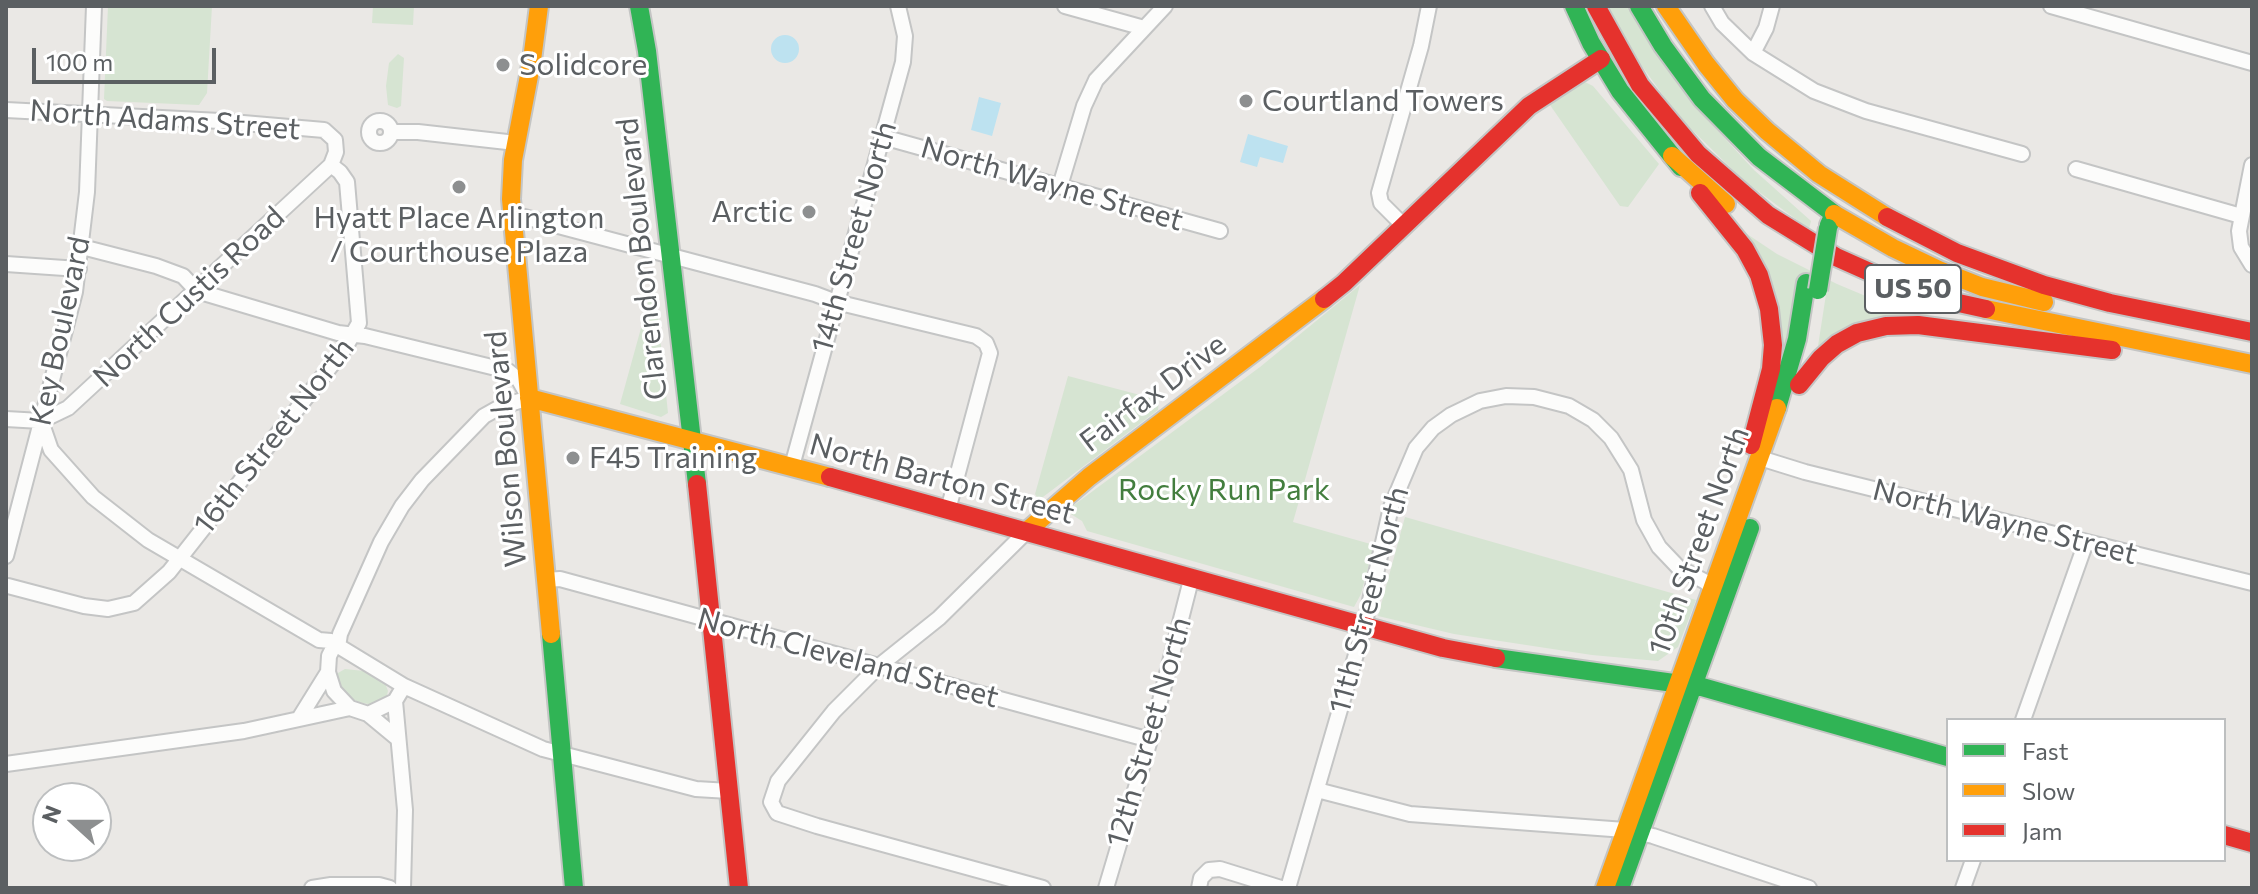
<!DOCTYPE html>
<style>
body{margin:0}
#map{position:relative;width:2258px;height:894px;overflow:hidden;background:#eae8e5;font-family:Commissioner,sans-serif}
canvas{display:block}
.frame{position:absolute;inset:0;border:8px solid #5b5f62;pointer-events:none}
.legend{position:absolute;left:1946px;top:718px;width:280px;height:144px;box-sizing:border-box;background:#fff;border:2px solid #bdbfc0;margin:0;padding:10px 14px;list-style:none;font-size:24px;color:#5b5f62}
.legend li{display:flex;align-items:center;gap:16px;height:40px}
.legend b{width:40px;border:2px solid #bdbfc0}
.north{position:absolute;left:32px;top:782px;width:80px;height:80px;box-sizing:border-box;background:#fff;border:2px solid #bdbfc0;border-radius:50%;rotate:291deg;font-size:22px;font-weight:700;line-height:32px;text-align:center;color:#5b5f62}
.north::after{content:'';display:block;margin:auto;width:28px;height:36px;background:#8d8f90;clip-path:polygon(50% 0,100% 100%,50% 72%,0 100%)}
.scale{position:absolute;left:32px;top:48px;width:184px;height:36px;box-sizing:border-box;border:4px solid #5b5f62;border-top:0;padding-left:10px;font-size:24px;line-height:28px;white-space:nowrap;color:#5b5f62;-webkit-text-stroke:6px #fff;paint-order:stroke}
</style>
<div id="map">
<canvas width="2258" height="894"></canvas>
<div class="frame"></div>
<ul class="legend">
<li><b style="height:10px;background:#30b455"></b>Fast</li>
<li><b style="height:10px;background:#ff9f0a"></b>Slow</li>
<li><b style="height:10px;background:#e5322d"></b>Jam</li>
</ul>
<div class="north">N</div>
<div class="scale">100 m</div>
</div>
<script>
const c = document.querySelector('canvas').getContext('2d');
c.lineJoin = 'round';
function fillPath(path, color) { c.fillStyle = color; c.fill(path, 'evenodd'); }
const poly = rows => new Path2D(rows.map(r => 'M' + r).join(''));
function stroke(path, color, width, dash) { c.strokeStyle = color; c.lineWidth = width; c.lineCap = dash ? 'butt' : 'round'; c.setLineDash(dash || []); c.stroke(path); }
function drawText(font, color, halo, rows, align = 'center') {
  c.font = font + ' Commissioner,sans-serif'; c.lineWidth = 6; c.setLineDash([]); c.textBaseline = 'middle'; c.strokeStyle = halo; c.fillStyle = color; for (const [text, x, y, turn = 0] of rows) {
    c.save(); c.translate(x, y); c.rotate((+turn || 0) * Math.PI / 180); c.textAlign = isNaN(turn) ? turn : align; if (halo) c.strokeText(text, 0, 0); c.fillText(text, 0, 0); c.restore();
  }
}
const green = poly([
 [108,6,212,6,207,93,199,105,107,101,104,99],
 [373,6,414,6,413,25,372,23],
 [1608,6,1629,6,1678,83,1707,119,1754,170,1811,221,1809,229,1743,180,1678,116,1639,62],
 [398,54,404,58,401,106,397,108,388,105,386,86,389,63],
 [1585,82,1593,86,1659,164,1628,207,1620,206,1550,105],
 [1738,228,1777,254,1837,284,1868,297,1930,315,1818,346,1827,288,1802,276,1791,343,1777,367],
 [1360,285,1293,522,1374,545,1361,594,1354,607,1087,531,1082,521,1066,511,1260,367],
 [655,289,668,413,661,417,620,404,651,292],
 [1068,376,1159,400,1158,410,1039,500,1035,494],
 [1405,517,1696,600,1678,647,1658,661,1592,655,1454,634,1378,616],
 [345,669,364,671,385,683,388,691,386,699,373,705,358,702,344,694,336,680,338,673]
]);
const water = poly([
 '771 49a14 14 0 1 1 28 0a14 14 0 1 1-28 0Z',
 [979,97,1001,103,992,136,971,130],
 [1248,134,1288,146,1283,163,1260,157,1257,167,1240,162]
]);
const street = poly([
 [1065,6,1144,28],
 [1712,6,1722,23,1753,53,1814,91,1866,111,2022,154],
 [2051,6,2252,63],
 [1753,53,1766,28,1772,6],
 [6,110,220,121,324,130,335,140,336,152,331,165,340,172,347,182,359,323,345,348,169,572,134,603,108,609,84,606,8,586],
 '369 132a11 11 0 1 1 22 0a11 11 0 1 1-22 0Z',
 [391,132,418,132,516,143],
 [883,137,1220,231],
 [2252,165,2239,231,2241,247,2252,265],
 [2076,169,2241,216],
 [1060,186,1084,106,1096,80,1165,6],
 [513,214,815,294,836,302,976,336,986,343,990,353,948,510],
 [1404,226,1381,203,1379,193,1421,46,1429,6],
 [82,247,156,266,183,276,197,291,338,333,365,336,508,371,519,380,529,398,500,407,484,416,422,480,402,506,381,542,340,634,338,647],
 [6,264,79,269],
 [6,419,41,421,51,450,93,497,148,540,319,640,331,641,335,644],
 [41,421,68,408,331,165],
 [1760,458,1805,472,2252,583],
 [792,466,903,62,905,36,898,6],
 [1027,531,939,618,879,666,834,711,778,781,771,802,777,813,817,826,1043,888],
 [6,556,75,292,87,192,94,6],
 [546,580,560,579,1150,740],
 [404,686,543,749,696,789,729,791],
 [395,701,405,810,403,888],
 [368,714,395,701,404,686,335,644,329,656,328,672,334,691,350,708,368,714,397,738],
 [300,717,328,672],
 [2023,720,2086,542],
 [6,764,244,731,350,708],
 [1317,790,1410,814,1625,830,1653,836,1809,888],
 [312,888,331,885,379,885,390,888],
 [1106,888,1150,740,1192,576],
 [1199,888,1201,878,1209,870,1220,869,1281,888],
 [1288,888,1364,627,1391,507,1416,448,1433,428,1451,415,1480,401,1506,396,1534,397,1569,406,1593,420,1611,438,1631,470,1644,520,1659,547,1679,568,1704,581,1718,591],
 [1963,888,1973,860]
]);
const fast = poly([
 [639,6,647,51,697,484],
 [1574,6,1591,43,1620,91,1681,167],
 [1639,6,1663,46,1702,99,1759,157,1834,214,1829,225],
 [1777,408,1797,339,1806,283],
 [551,634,574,888],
 [1496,658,1702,687,1948,757],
 [1620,888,1750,528]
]);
const slow = poly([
 [539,6,532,60,513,160,511,199,551,634],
 [1666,6,1706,64,1735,100,1767,131,1819,174,1887,217],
 [1672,156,1726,204],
 [1834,214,1893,248,1939,270,1982,287,2044,302],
 [1986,309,2252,364],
 [529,398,830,477],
 [1027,531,1089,477,1324,299],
 [1605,888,1777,408]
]);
const jam = poly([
 [1596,6,1640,85,1698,154,1768,215,1836,257,1892,282,1954,302,1986,309],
 [1700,193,1745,249,1759,275,1769,309,1773,345,1771,369,1751,445],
 [1887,217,1957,253,2044,285,2110,303,2252,332],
 [1324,299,1344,283,1529,106,1601,59],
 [1799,385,1821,358,1837,344,1857,333,1886,326,1918,325,2112,350],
 [830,477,1443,648,1496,658],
 [697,484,739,888],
 [2224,835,2252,843]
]);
const fastBridge = poly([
 [1818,290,1828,228]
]);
const markers = [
 [503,65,8,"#8d8f90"],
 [1246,101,8,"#8d8f90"],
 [459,187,8,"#8d8f90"],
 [809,212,8,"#8d8f90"],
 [573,458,8,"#8d8f90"]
];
const shields = [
 [1913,289,96]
];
const shieldNames = [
 ["US 50",1913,289]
];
const poiNames = [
 ["Solidcore",519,65],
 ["Courtland Towers",1262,101],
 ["Arctic",793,212,"right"],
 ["Hyatt Place Arlington",459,218,"center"],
 ["/ Courthouse Plaza",459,252,"center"],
 ["F45 Training",589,458]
];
const streetNames = [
 ["North Adams Street",165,120,4],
 ["North Wayne Street",1052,184,16],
 ["14th Street North",854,237,-74],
 ["Clarendon Boulevard",642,259,-96],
 ["North Custis Road",189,297,-43],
 ["Key Boulevard",60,331,-78],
 ["Fairfax Drive",1153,393,-37],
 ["16th Street North",274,436,-52],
 ["Wilson Boulevard",506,449,-95],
 ["North Barton Street",942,479,15],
 ["North Wayne Street",2005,522,14],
 ["10th Street North",1699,541,-70],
 ["11th Street North",1369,600,-75],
 ["North Cleveland Street",848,658,15],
 ["12th Street North",1149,732,-74]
];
const parkNames = [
 ["Rocky Run Park",1224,490]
];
fillPath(green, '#d6e4d2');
fillPath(water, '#bde2f0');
stroke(street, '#c4c5c5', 18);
stroke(fast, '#c4c5c4', 22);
stroke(slow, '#c4c5c4', 22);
stroke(jam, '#c4c5c4', 22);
stroke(street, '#fcfcfb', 14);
stroke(fast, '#30b455', 18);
stroke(slow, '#ff9f0a', 18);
stroke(jam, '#e5322d', 18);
stroke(fastBridge, '#c4c5c4', 22, []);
stroke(fastBridge, '#30b455', 18);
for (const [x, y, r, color] of markers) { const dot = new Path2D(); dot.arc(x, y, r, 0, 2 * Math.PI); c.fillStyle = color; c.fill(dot); stroke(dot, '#fff', 3); }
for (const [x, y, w] of shields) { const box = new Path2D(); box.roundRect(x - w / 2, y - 24, w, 48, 6); c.fillStyle = '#fff'; c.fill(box); stroke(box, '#5b5f62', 2); }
drawText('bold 28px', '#5b5f62', null, shieldNames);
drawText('30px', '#5b5f62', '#fff', poiNames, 'left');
drawText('30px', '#5b5f62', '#fff', streetNames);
drawText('30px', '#437e3e', '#fff', parkNames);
</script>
